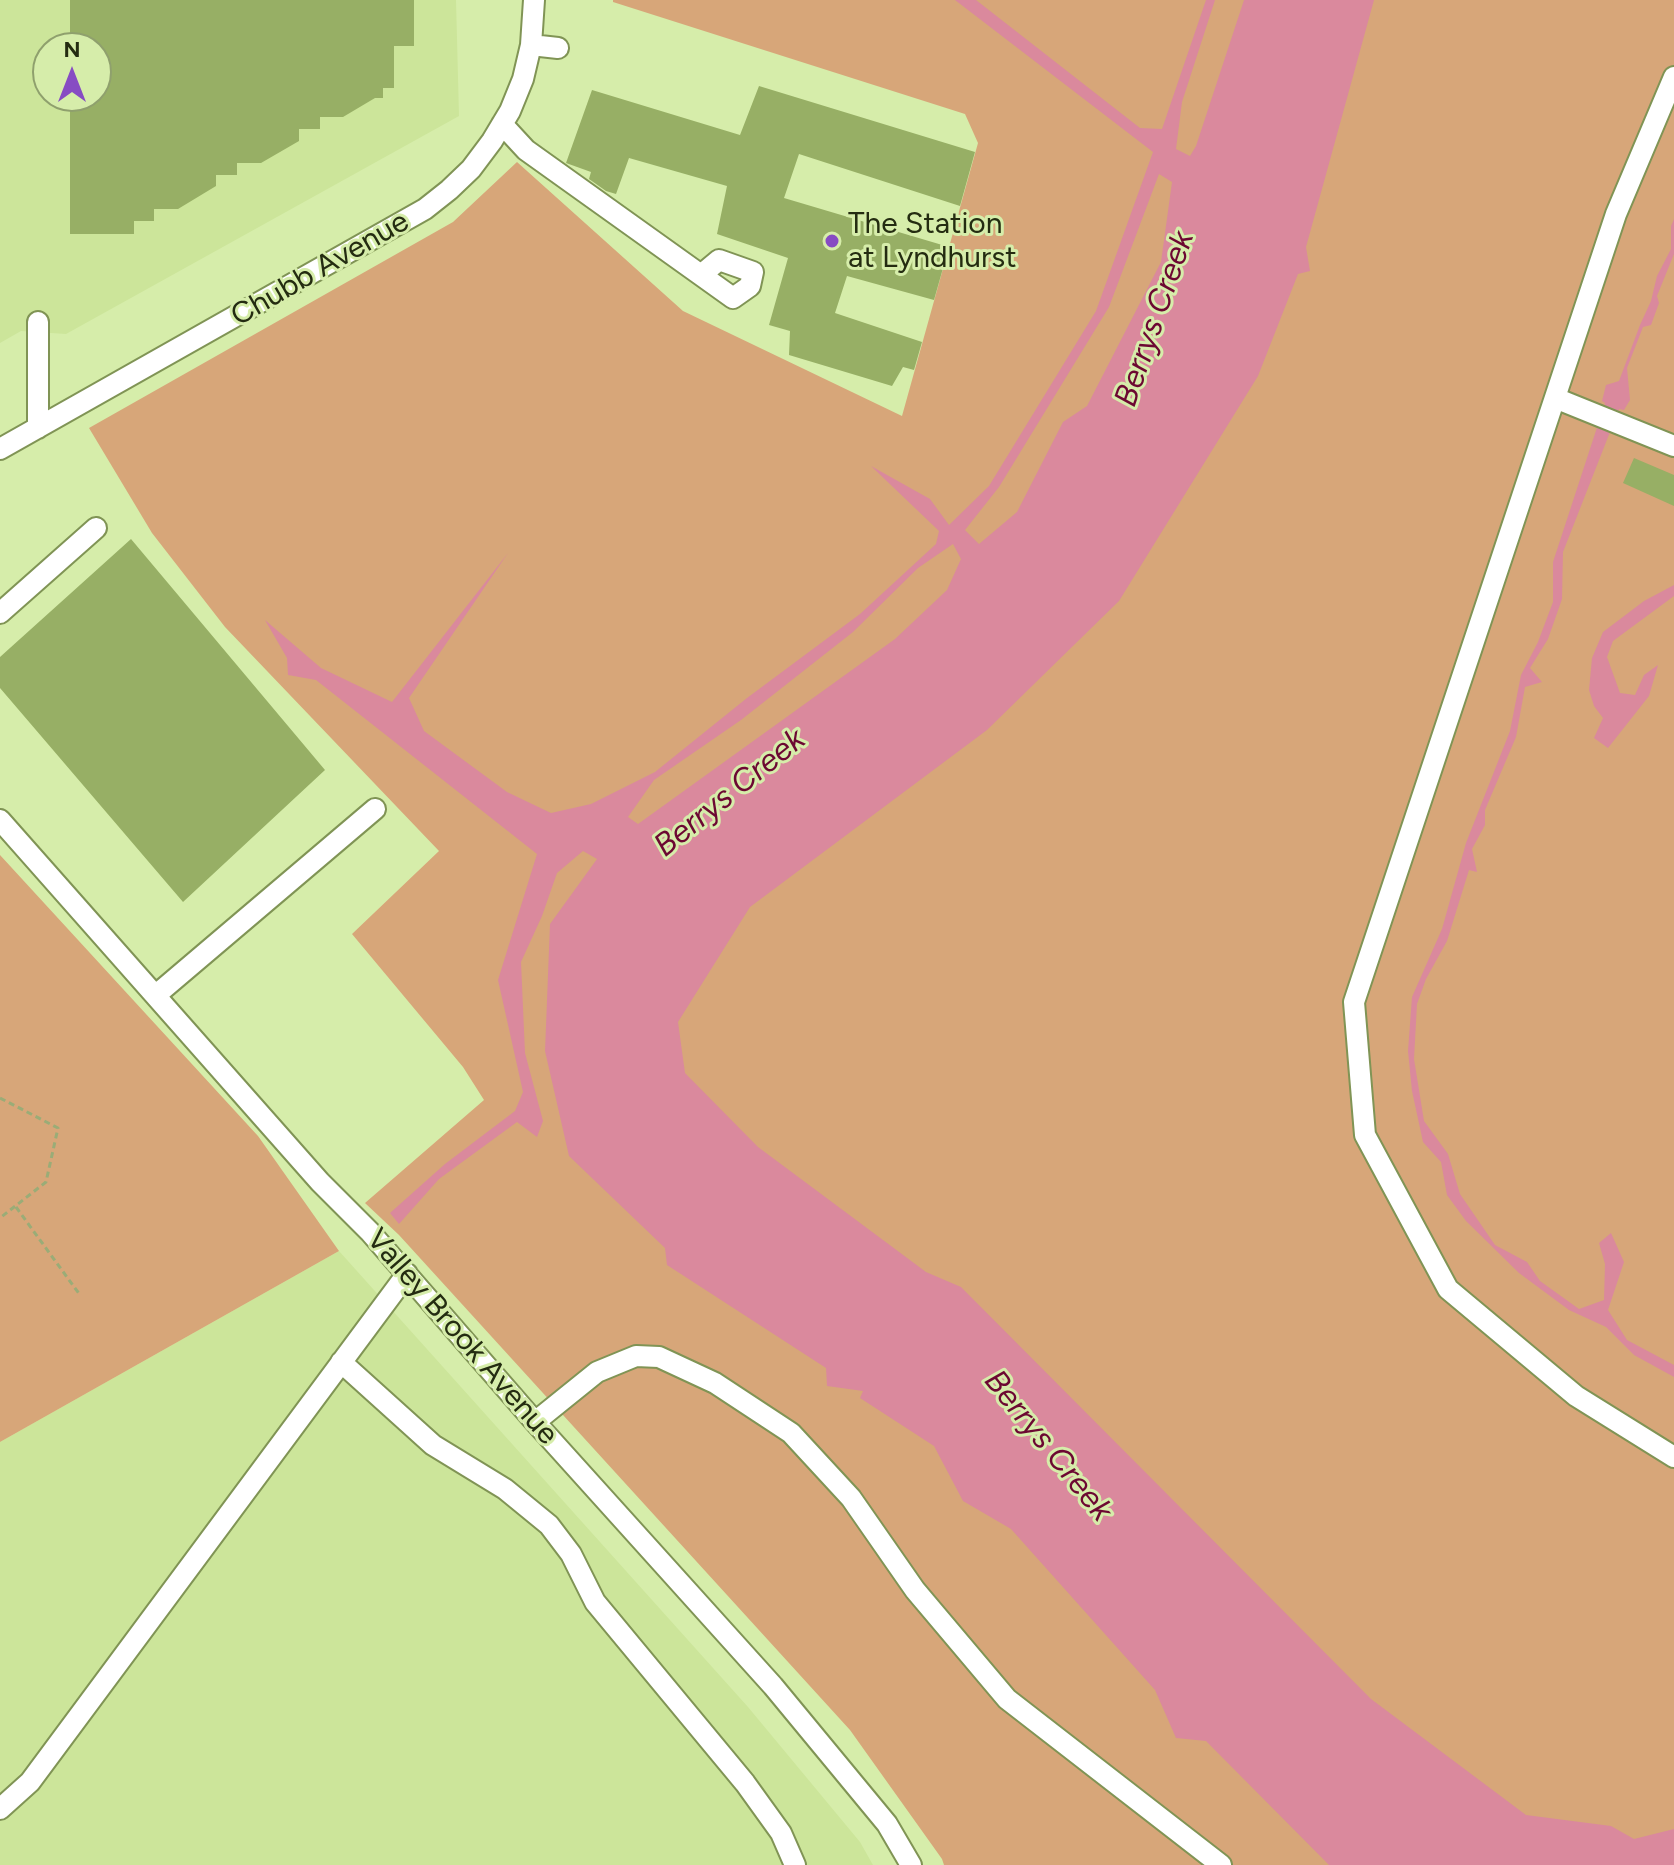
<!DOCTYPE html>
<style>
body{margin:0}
#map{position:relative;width:1674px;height:1865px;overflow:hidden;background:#d6edaa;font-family:Figtree,sans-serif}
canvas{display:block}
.north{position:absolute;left:32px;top:32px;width:80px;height:80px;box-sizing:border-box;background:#d6edaa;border:2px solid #8fa06d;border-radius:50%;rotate:0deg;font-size:22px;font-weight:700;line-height:32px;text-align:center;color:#242c11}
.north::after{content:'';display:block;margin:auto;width:28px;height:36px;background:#874cc3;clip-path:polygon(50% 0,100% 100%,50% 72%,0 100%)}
</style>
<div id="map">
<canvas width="1674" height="1865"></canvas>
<div class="north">N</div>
</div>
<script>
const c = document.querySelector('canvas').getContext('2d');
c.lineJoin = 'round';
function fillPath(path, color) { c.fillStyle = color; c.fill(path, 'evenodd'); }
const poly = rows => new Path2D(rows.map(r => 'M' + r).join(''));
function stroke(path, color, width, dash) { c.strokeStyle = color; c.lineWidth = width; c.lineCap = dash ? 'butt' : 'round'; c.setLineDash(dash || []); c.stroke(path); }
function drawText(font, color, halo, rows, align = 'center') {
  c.font = font + ' Figtree,sans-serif'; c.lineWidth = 6; c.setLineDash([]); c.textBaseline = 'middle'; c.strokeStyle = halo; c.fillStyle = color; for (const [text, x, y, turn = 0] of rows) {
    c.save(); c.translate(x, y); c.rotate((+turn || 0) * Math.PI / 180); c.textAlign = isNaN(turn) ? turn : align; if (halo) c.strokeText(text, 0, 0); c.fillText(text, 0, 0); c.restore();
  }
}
const built = poly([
 [0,0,456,0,459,116,66,334,21,331,0,343],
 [48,48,96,48,96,96,48,96],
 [339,1251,748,1707,860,1842,873,1865,0,1865,0,1442]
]);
const green = poly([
 [613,0,1674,0,1674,1865,944,1865,942,1859,850,1730,399,1235,365,1203,484,1100,463,1067,352,934,439,851,225,627,152,533,89,428,453,222,517,162,683,311,902,416,978,143,965,114,613,2],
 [0,855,258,1136,339,1251,0,1442]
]);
const water = poly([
 [955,0,976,0,1140,128,1162,129,1206,0,1215,0,1182,102,1176,149,1190,156,1196,146,1244,0,1374,0,1306,247,1310,271,1298,274,1258,376,1119,601,987,730,750,907,678,1022,685,1073,758,1147,926,1272,961,1287,1371,1699,1526,1815,1611,1826,1634,1839,1674,1829,1674,1865,1329,1865,1206,1741,1176,1738,1155,1690,1011,1529,963,1501,934,1446,860,1398,863,1391,827,1386,826,1368,667,1265,665,1248,569,1156,545,1051,550,924,597,859,583,851,557,873,542,916,521,962,525,1053,543,1121,537,1137,517,1122,439,1179,399,1224,390,1213,445,1164,515,1111,523,1092,498,980,537,854,316,680,288,675,287,658,265,620,321,668,392,702,508,553,409,698,424,731,507,792,551,813,591,804,655,772,747,698,860,614,936,544,939,531,871,466,930,499,949,525,989,486,1096,311,1153,152],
 [1159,174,1172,182,1161,262,1087,406,1063,422,1017,512,979,544,965,530,999,487,1109,307],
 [953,544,961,559,947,590,895,639,638,824,628,817,654,780,741,720,853,632,918,568],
 [1674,219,1674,254,1657,296,1659,303,1651,325,1643,327,1627,368,1630,400,1624,410,1619,409,1563,552,1562,599,1548,639,1530,668,1542,682,1525,687,1516,737,1485,810,1485,825,1472,849,1477,872,1469,870,1447,941,1426,979,1417,1004,1414,1059,1424,1121,1448,1154,1460,1194,1495,1245,1527,1262,1540,1281,1579,1309,1604,1300,1605,1264,1599,1243,1611,1233,1624,1262,1608,1310,1627,1340,1674,1365,1674,1377,1634,1355,1606,1327,1569,1310,1519,1273,1466,1221,1447,1195,1441,1162,1423,1142,1412,1091,1408,1051,1412,997,1442,929,1466,843,1510,731,1521,675,1538,642,1553,602,1553,562,1605,403,1602,401,1606,385,1619,381,1640,325,1651,301,1657,276,1671,249,1671,226],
 [1674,585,1674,596,1613,641,1607,657,1620,693,1635,695,1644,675,1658,665,1649,696,1608,748,1594,738,1603,718,1594,706,1589,690,1592,658,1603,632,1644,601]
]);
const building = poly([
 [70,0,414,0,414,46,394,46,394,88,383,88,383,98,375,98,343,117,320,117,320,129,299,129,299,141,261,163,237,163,237,175,216,175,216,186,178,209,154,209,154,221,134,221,134,234,70,234,70,96,96,96,96,48,70,48],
 [759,86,975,152,960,206,799,154,784,198,949,247,934,300,847,276,835,313,922,342,914,370,903,367,892,386,789,355,790,331,769,325,788,258,717,234,727,186,629,158,616,194,606,191,589,179,591,172,566,163,592,90,740,135],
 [1634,458,1674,475,1674,506,1623,483],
 [131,539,325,770,183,902,0,688,0,657]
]);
const path = poly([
 [0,1098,58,1128,46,1182,0,1218],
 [16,1207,80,1295]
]);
const minor = poly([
 [531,45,558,48],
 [1674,77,1616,214,1354,1002,1365,1135,1448,1289,1576,1396,1674,1457],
 [502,124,526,150,733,298,750,286,753,272,719,260,701,275],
 [38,322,38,428],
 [1555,398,1674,446],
 [0,449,425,209,449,190,471,169,492,141,510,111,523,79,531,45,534,0],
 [0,613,96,528],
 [0,820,320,1182,370,1232,535,1422,773,1686,887,1824,911,1865],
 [156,995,375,809],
 [341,1362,433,1445,505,1489,549,1525,571,1554,595,1602,745,1783,781,1833,795,1865],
 [535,1422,597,1372,636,1356,659,1357,715,1383,791,1433,851,1498,915,1590,1007,1699,1221,1865],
 [0,1809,30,1782,407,1274]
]);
const markers = [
 [832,241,8,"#874cc3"]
];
const poiNames = [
 ["The Station",848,224],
 ["at Lyndhurst",848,258]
];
const streetNames = [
 ["Chubb Avenue",320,269,-30],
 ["Valley Brook Avenue",462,1337,49]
];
const waterNames = [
 ["Berrys Creek",1155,319,-71],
 ["Berrys Creek",730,793,-39],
 ["Berrys Creek",1048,1446,51]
];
fillPath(built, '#cce59a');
fillPath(green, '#d7a679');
fillPath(water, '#da899d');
fillPath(building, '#97af65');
stroke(minor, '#809455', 24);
stroke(path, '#9aac77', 3, [6, 4]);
stroke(minor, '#fff', 20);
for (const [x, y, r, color] of markers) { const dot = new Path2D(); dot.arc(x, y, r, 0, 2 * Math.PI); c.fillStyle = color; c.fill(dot); stroke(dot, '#d6edaa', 3); }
drawText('30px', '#242c11', '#d6edaa', poiNames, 'left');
drawText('30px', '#242c11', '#d6edaa', streetNames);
drawText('italic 32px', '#6c0832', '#d6edaa', waterNames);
</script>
